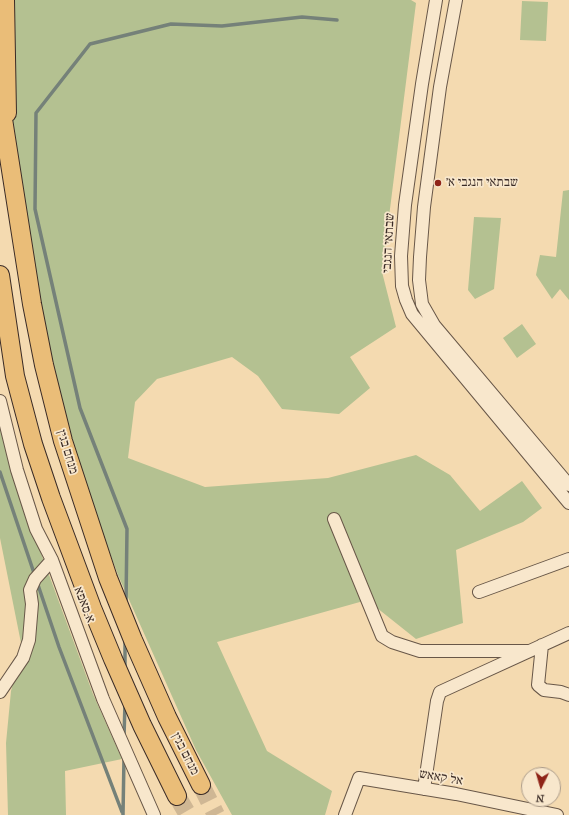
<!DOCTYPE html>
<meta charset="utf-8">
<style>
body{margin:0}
#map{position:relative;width:569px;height:815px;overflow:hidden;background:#f4dab0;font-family:"IM FELL French Canon",serif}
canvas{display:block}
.north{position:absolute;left:521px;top:767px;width:40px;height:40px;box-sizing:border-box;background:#f8e7cc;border:1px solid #ac9c8a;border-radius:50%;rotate:185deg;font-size:11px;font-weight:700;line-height:16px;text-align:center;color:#3a2b26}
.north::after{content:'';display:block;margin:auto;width:14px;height:18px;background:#8f2418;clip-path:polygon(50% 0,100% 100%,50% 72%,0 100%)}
</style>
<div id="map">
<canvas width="569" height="815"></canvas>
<div class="north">N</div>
</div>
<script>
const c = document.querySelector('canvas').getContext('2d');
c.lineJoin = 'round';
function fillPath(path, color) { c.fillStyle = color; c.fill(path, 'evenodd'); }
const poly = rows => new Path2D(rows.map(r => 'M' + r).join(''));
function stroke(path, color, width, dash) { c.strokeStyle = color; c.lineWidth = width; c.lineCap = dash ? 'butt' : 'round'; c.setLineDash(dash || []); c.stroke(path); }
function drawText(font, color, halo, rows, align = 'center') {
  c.font = font + ' "IM FELL French Canon","Frank Ruhl Libre",serif'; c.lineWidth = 3.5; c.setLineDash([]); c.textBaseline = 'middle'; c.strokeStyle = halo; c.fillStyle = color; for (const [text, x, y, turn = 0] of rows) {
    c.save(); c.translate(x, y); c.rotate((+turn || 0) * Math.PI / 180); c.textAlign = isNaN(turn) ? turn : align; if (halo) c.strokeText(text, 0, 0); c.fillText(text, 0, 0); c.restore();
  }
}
const green = poly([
 [0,0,411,0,416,3,382,272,396,327,350,357,370,388,339,414,282,409,258,376,232,357,157,379,135,402,128,458,205,487,328,478,416,455,450,475,480,511,522,481,542,508,523,522,456,550,463,623,416,639,367,600,217,642,267,751,332,791,325,815,232,815,196,750,118,575,68,440,16,217],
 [522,1,548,2,546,41,520,40],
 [569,190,569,300,560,289,552,299,536,275,540,255,556,257,563,191],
 [474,217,501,218,494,289,475,299,468,290],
 [522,324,536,344,517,358,503,338],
 [0,420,28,518,93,694,122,759,65,771,66,815,8,815,6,743,11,691,22,648,0,538]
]);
const stream = poly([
 [0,472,35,576],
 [37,582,59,647,122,812],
 [126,603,127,529,80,408,35,209,36,113,90,44,171,24,222,26,302,17,337,20],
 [125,667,125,641],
 [124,737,125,703],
 [123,815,124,757]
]);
const highwayTunnel = poly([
 [201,785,216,815],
 [177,796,188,815]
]);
const minor = poly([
 [436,0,422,84,405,205,401,256,402,286,406,300,412,314,569,503],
 [456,0,440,87,424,207,420,257,419,280,422,304,434,325,569,485],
 [0,401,17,470,36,529,52,560,103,699,154,815],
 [334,519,382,636,392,642,420,651,528,651],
 [479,592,569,559],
 [542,645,538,685,544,690,561,692,569,695],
 [0,692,23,658,29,640,32,604,30,590,35,579,52,560],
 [424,789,437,701,440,692,569,633],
 [345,815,359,778,456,794,557,815]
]);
const highway = poly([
 [5,0,7,113],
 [0,100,32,304,44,365,63,441,108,578,133,640,167,717,201,785],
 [0,275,15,376,33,444,51,498,92,608,113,659,142,725,177,796]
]);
const markers = [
 [438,183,4,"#8f2418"]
];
const poiNames = [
 ["שבתאי הנגבי א׳",446,183]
];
const streetNames = [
 ["שבתאי הנגבי",389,243,-87],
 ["מנחם בגין",67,452,73],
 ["א-סאפא",84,605,69],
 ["מנחם בגין",185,754,63],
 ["אל קאאש",441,778,10]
];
fillPath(green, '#b4c191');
stroke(stream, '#758179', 3.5);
stroke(highwayTunnel, '#cfb794', 18, [18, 9]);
stroke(minor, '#685748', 14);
stroke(highway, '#3a2b26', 20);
stroke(minor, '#f8e7cc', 12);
stroke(highway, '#eabd78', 18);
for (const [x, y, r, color] of markers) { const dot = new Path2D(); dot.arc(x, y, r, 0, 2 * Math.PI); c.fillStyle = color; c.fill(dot); stroke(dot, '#f8e7cc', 1.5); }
drawText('13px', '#3a2b26', '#f8e7cc', poiNames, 'left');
drawText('13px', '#3a2b26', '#f8e7cc', streetNames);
</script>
